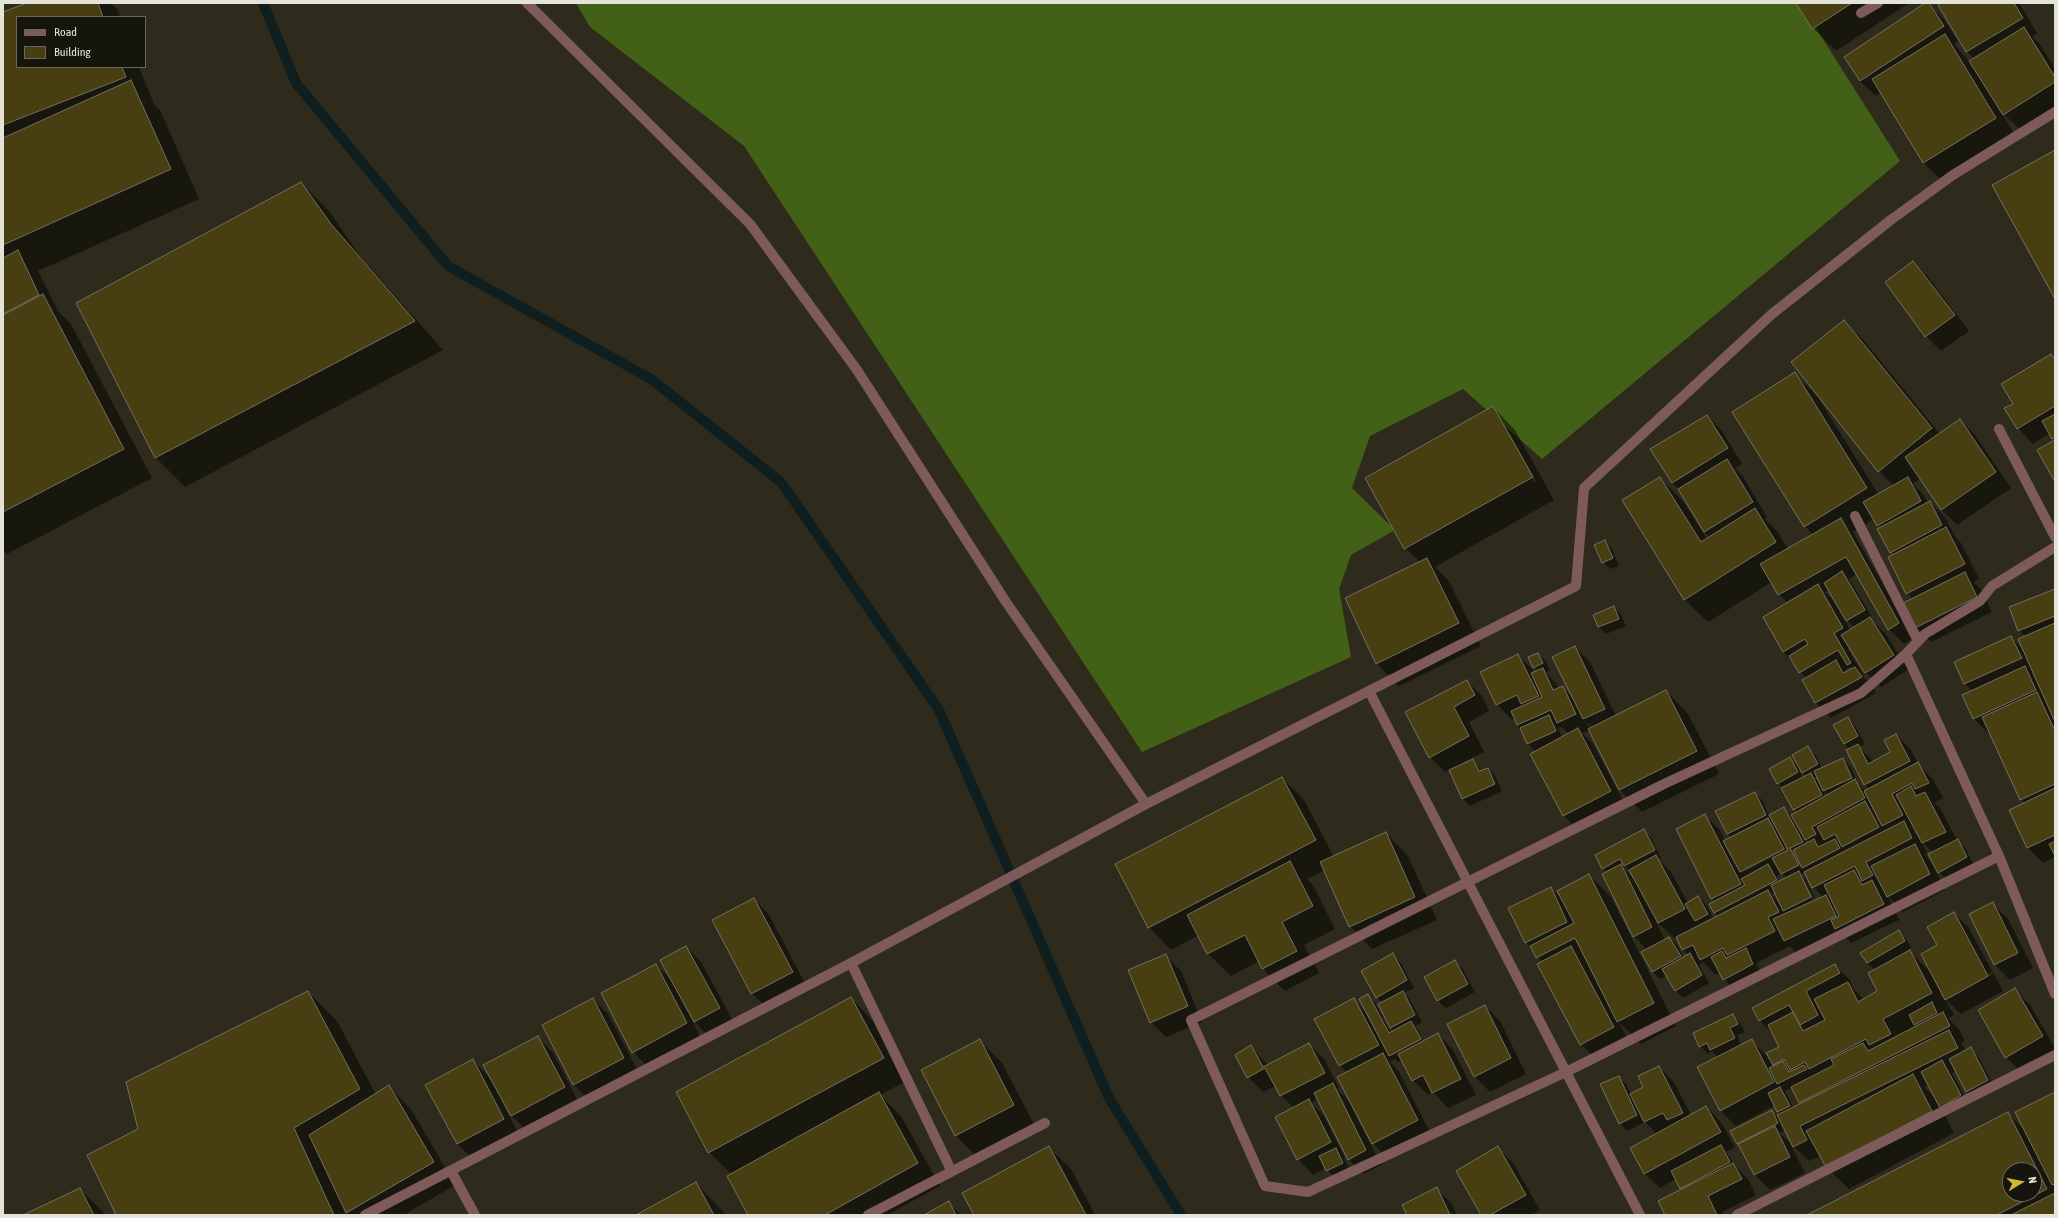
<!DOCTYPE html>
<style>
body{margin:0}
#map{position:relative;width:2058px;height:1218px;overflow:hidden;background:#2e2b1c;font-family:"Asap Condensed",sans-serif}
canvas{display:block}
.frame{position:absolute;inset:0;border:4px solid #e4e3d9;pointer-events:none}
.legend{position:absolute;left:16px;top:16px;width:130px;height:52px;box-sizing:border-box;background:#15140d;border:1px solid #68675f;margin:0;padding:5px 7px;list-style:none;font-size:12px;color:#e4e3d9}
.legend li{display:flex;align-items:center;gap:8px;height:20px}
.legend b{width:20px;border:1px solid #68675f}
.north{position:absolute;left:2002px;top:1162px;width:40px;height:40px;box-sizing:border-box;background:#15140d;border:1px solid #68675f;border-radius:50%;rotate:80deg;font-size:11px;font-weight:700;line-height:16px;text-align:center;color:#e4e3d9}
.north::after{content:'';display:block;margin:auto;width:14px;height:18px;background:#d5b534;clip-path:polygon(50% 0,100% 100%,50% 72%,0 100%)}
</style>
<div id="map">
<canvas width="2058" height="1218"></canvas>
<div class="frame"></div>
<ul class="legend">
<li><b style="height:5px;background:#7e5a5a"></b>Road</li>
<li><b style="height:11px;background:#473f12"></b>Building</li>
</ul>
<div class="north">N</div>
</div>
<script>
const c = document.querySelector('canvas').getContext('2d');
c.lineJoin = 'round';
function fillPath(path, color) { c.fillStyle = color; c.fill(path, 'evenodd'); }
const poly = rows => new Path2D(rows.map(r => 'M' + r).join(''));
function stroke(path, color, width, dash) { c.strokeStyle = color; c.lineWidth = width; c.lineCap = dash ? 'butt' : 'round'; c.setLineDash(dash || []); c.stroke(path); }
const forest = poly([
 [576,3,1800,3,1900,161,1542,459,1463,389,1370,436,1352,488,1395,530,1351,555,1339,589,1351,657,1142,752,744,146,590,27]
]);
const shadow = poly([
 [30,3,111,3,117,9,120,17,17,17,17,67,139,67,154,104,160,110,199,199,38,271,58,311,71,324,152,478,7,554,3,550,3,13],
 [1797,3,1909,3,1836,51,1813,28],
 [1927,3,1943,18,1958,41,1954,44,1970,62,1974,59,1967,51,1942,3,2019,3,2037,33,2032,37,2039,43,2055,69,2055,106,2019,129,2001,111,2018,141,1946,185,1924,163,1881,92,1876,96,1860,81,1845,57],
 [301,183,330,212,359,255,443,350,185,487,156,458,77,304],
 [1913,262,1928,277,1969,331,1941,351,1926,336,1886,282],
 [1844,321,1866,343,1940,434,1960,420,1975,435,2011,488,1957,525,1942,510,1921,478,1913,484,1923,494,1928,503,1930,502,1945,517,1956,538,1961,543,1979,579,1974,582,1980,588,1992,612,1931,642,1916,627,1913,599,1907,593,1894,555,1881,528,1874,519,1853,532,1914,638,1904,644,1889,629,1857,574,1849,579,1872,617,1870,618,1885,633,1908,670,1881,687,1865,672,1850,647,1848,649,1864,677,1876,693,1831,718,1816,703,1803,680,1806,678,1784,652,1788,603,1779,595,1772,582,1708,622,1685,600,1623,501,1660,478,1683,501,1707,539,1710,537,1704,532,1679,489,1672,483,1707,416,1722,431,1742,464,1735,468,1742,475,1767,517,1765,519,1777,531,1788,549,1813,535,1805,526,1795,374,1817,396,1879,495,1894,486,1879,471,1792,363],
 [1829,590,1836,603,1825,592],
 [1844,617,1854,628,1850,630],
 [1850,667,1852,670,1847,672,1845,670],
 [2051,355,2055,359,2055,441,2050,433,2033,444,2018,428,2014,404],
 [1493,407,1515,430,1554,500,1435,567,1449,581,1481,646,1399,686,1377,664,1346,599,1420,562,1405,548],
 [1507,432,1509,432,1536,481,1534,482],
 [1604,541,1612,549,1619,566,1610,569,1603,562],
 [2055,590,2055,857,2043,863,2028,848,2011,810,2025,803,2021,799,1991,733,1989,734,1974,719,1973,691,1965,684,1956,662,2011,637,2024,651,2026,637,2019,630],
 [2035,674,2037,680,2032,675],
 [1614,607,1621,615,1626,626,1606,634,1599,627,1594,615],
 [1575,647,1590,662,1616,716,1666,691,1688,714,1719,774,1642,812,1620,790,1590,730,1582,733,1593,744,1626,806,1579,831,1564,816,1531,754,1536,752,1527,743,1515,718,1512,720,1497,704,1518,655,1535,672,1537,671,1534,667,1538,654,1546,661,1550,671,1546,672,1560,689,1563,688,1573,697],
 [1587,722,1593,728,1590,730],
 [1562,727,1569,734,1562,737,1558,728],
 [1467,681,1482,696,1489,711,1469,722,1484,752,1464,762,1465,764,1473,760,1482,771,1488,769,1495,776,1502,791,1470,806,1463,799,1449,770,1445,772,1430,757,1407,712],
 [1848,718,1855,726,1865,744,1859,747,1874,762,1892,752,1896,735,1911,750,1918,764,1933,779,1943,798,1934,803,1940,808,1957,840,1965,848,1974,865,1946,879,1939,872,1933,853,1921,841,1927,853,1924,854,1930,860,1945,890,1903,912,1888,896,1899,920,1851,943,1843,935,1799,956,1790,946,1756,963,1760,971,1731,987,1720,973,1716,975,1703,962,1699,965,1709,983,1683,998,1676,991,1667,975,1660,979,1653,972,1642,953,1647,950,1634,936,1607,872,1602,868,1644,830,1651,838,1661,858,1658,859,1671,872,1688,903,1698,897,1706,904,1714,919,1719,916,1715,913,1715,902,1677,829,1704,815,1720,830,1725,841,1731,838,1728,834,1717,811,1755,793,1762,800,1769,816,1784,808,1791,816,1797,813,1783,788,1778,783,1790,759,1800,768,1808,748,1815,755,1822,768,1843,759,1850,766,1858,784,1866,791,1869,789,1865,785,1850,749,1844,743],
 [1799,770,1800,770,1806,776,1803,778],
 [1817,776,1821,784,1814,778],
 [1823,790,1828,795,1826,797],
 [1917,831,1920,838,1914,832],
 [1804,838,1809,842,1806,844],
 [1788,846,1789,848,1745,871,1745,869],
 [1626,867,1632,873,1635,880,1623,868],
 [1805,872,1813,887,1823,897,1816,900,1806,880,1801,875],
 [1782,873,1787,879,1780,882,1777,876],
 [1802,880,1804,880,1815,901,1813,902],
 [1775,892,1780,904,1771,894],
 [1655,920,1674,938,1677,937,1683,950,1689,955,1684,958,1677,945,1669,938,1665,940],
 [1282,778,1304,800,1334,857,1386,833,1408,856,1437,920,1372,949,1350,926,1325,870,1307,879,1313,885,1335,929,1304,945,1319,973,1285,991,1263,969,1259,961,1231,976,1208,954,1199,935,1171,950,1149,927],
 [1589,875,1611,897,1676,1026,1641,1044,1619,1022,1629,1042,1596,1059,1581,1044,1542,962,1526,942,1551,888,1563,901],
 [754,899,769,915,807,987,767,1008,752,993],
 [1993,904,2008,919,2033,968,2010,980,1995,965,1971,915],
 [1954,913,1969,928,2003,991,1961,1014,1945,999,1954,1015,1948,1018,1958,1028,1965,1041,1961,1043,1966,1051,1971,1049,1978,1056,1995,1088,1975,1099,1967,1092,1956,1071,1952,1073,1968,1103,1941,1108,1954,1133,1849,1189,1826,1167,1821,1156,1809,1161,1793,1146,1786,1130,1780,1133,1790,1143,1805,1173,1770,1190,1755,1175,1737,1143,1772,1111,1776,1116,1780,1114,1775,1105,1736,1126,1721,1111,1718,1057,1712,1051,1708,1054,1700,1046,1733,1015,1740,1023,1745,1032,1737,1035,1741,1045,1751,1040,1769,1058,1773,1067,1775,1066,1774,1064,1780,1047,1773,1034,1760,1021,1754,1009,1835,965,1850,980,1853,989,1864,999,1879,992,1875,970,1867,963,1899,931,1906,939,1911,948,1902,954,1903,955,1910,952,1932,974,1938,946],
 [1992,972,1993,974,1950,998,1950,996],
 [1928,1085,1934,1096,1924,1087],
 [1792,1088,1801,1104,1793,1107,1785,1091],
 [686,947,701,962,734,1023,709,1037,692,1019,701,1039,648,1067,633,1052,656,965,672,981],
 [1392,954,1400,962,1414,988,1404,993,1410,1000,1422,1022,1415,1026,1422,1037,1391,1054,1391,1056,1423,1039,1424,1041,1438,1034,1453,1050,1476,1095,1448,1108,1433,1092,1428,1095,1413,1080,1402,1060,1398,1062,1395,1059,1390,1062,1398,1070,1432,1136,1388,1159,1373,1143,1348,1073,1340,1066,1315,1020,1353,999,1366,1012,1368,995,1375,1003,1391,1033,1395,1031,1390,1027,1382,1003,1377,997],
 [1166,956,1181,971,1202,1022,1166,1037,1151,1022],
 [1455,961,1462,968,1475,992,1446,1008,1438,1001,1426,977],
 [2015,990,2030,1005,2055,1048,2055,1052,2021,1072,2006,1057],
 [308,992,337,1021,376,1095,389,1087,411,1109,455,1185,404,1215,117,1215,139,1129],
 [851,998,873,1021,906,1081,880,1095,901,1116,940,1186,887,1215,749,1215,732,1175,709,1152],
 [593,999,608,1014,639,1073,589,1100,574,1085,543,1025],
 [1485,1006,1500,1021,1526,1074,1490,1092,1474,1076],
 [538,1037,553,1053,579,1103,527,1131,512,1116,485,1066],
 [979,1040,1002,1063,1036,1128,978,1158,956,1136],
 [1309,1044,1324,1059,1339,1088,1337,1089,1348,1100,1381,1165,1363,1174,1348,1159,1318,1099,1311,1103,1324,1116,1345,1158,1344,1158,1350,1170,1334,1177,1326,1168,1313,1175,1298,1159,1277,1117,1294,1108,1281,1095,1276,1086,1263,1092,1248,1077,1251,1047,1268,1065],
 [473,1060,490,1078,519,1135,473,1159,457,1144],
 [1659,1067,1674,1082,1691,1115,1706,1107,1721,1122,1735,1147,1726,1152,1735,1166,1748,1179,1756,1195,1722,1212,1724,1215,1666,1215,1683,1190,1676,1179,1660,1188,1644,1173,1657,1134,1645,1122,1627,1131,1620,1123,1618,1077,1626,1084,1631,1095,1644,1088],
 [2055,1093,2055,1215,1809,1215,2008,1113,2025,1131],
 [2010,1170,2034,1170,2034,1194,2010,1194],
 [1048,1147,1071,1169,1095,1215,975,1215],
 [1498,1148,1513,1163,1540,1210,1531,1215,1482,1215],
 [696,1183,726,1215,638,1215],
 [80,1189,106,1215,26,1215],
 [1436,1189,1452,1204,1457,1215,1408,1215],
 [949,1203,961,1215,926,1215]
]);
const stream = poly([
 [263,3,296,83,448,266,651,379,781,482,939,710,1109,1098,1181,1215]
]);
const building = poly([
 [27,3,98,3,103,17,17,17,17,67,122,67,126,77,3,125,3,12,27,3],
 [1796,3,1852,3,1812,29,1796,3],
 [1925,3,1929,3,1944,26,1860,81,1844,57,1925,3],
 [1940,3,2014,3,2023,18,1966,52,1938,5,1940,3],
 [2024,27,2055,77,2055,82,2003,115,1969,61,2024,27],
 [1945,34,1996,118,1923,163,1872,79,1945,34],
 [131,80,171,169,3,245,3,138,131,80],
 [2055,150,2055,299,1992,185,2055,150],
 [301,182,331,224,415,321,155,458,76,303,301,182],
 [18,250,39,295,3,314,3,258,18,250],
 [1913,261,1955,315,1925,337,1885,282,1913,261],
 [43,294,124,449,3,512,3,315,43,294],
 [1844,320,1932,428,1878,472,1791,362,1844,320],
 [2051,354,2055,360,2055,406,2017,429,2004,408,2013,404,2001,384,2051,354],
 [1795,372,1867,488,1804,527,1732,412,1795,372],
 [1493,406,1533,477,1404,549,1365,478,1493,406],
 [2055,414,2055,437,2052,439,2042,421,2055,414],
 [1707,415,1728,448,1672,483,1650,449,1707,415],
 [1960,419,1996,472,1941,510,1905,457,1960,419],
 [2055,440,2055,482,2037,450,2055,440],
 [1727,459,1753,502,1704,532,1678,489,1727,459],
 [1660,477,1701,542,1755,508,1776,542,1684,600,1622,500,1660,477],
 [1908,477,1921,501,1877,526,1863,502,1908,477],
 [1930,501,1942,525,1890,553,1877,529,1930,501],
 [1841,518,1899,623,1888,630,1846,557,1778,595,1760,564,1841,518],
 [1946,527,1965,564,1906,594,1888,557,1946,527],
 [1605,540,1613,558,1602,563,1594,545,1605,540],
 [1427,558,1459,623,1376,664,1345,598,1427,558],
 [1842,571,1865,610,1846,621,1824,583,1842,571],
 [1965,572,1977,597,1915,628,1903,603,1965,572],
 [1818,584,1843,628,1834,633,1851,663,1847,665,1838,650,1799,673,1789,656,1808,644,1805,639,1783,652,1763,617,1818,584],
 [2055,589,2055,616,2018,631,2009,607,2055,589],
 [1614,606,1619,619,1598,627,1593,615,1614,606],
 [1870,617,1894,655,1865,673,1841,635,1870,617],
 [2055,623,2055,722,2018,639,2055,623],
 [2011,636,2022,658,1964,684,1954,662,2011,636],
 [1575,646,1605,709,1583,719,1552,657,1575,646],
 [1538,653,1543,663,1533,668,1528,657,1538,653],
 [1518,654,1539,696,1521,704,1517,695,1496,705,1480,672,1518,654],
 [1836,660,1843,673,1855,667,1862,677,1815,703,1802,680,1836,660],
 [2025,666,2036,690,1973,719,1962,695,2025,666],
 [1543,668,1553,690,1563,686,1576,714,1557,723,1551,710,1517,725,1511,711,1542,697,1531,673,1543,668],
 [1467,680,1475,695,1454,707,1469,736,1429,758,1405,712,1467,680],
 [1666,690,1697,751,1619,790,1588,729,1666,690],
 [2037,692,2055,731,2055,784,2020,800,1982,717,2037,692],
 [1549,715,1556,731,1527,744,1520,728,1549,715],
 [1848,717,1858,736,1844,744,1833,725,1848,717],
 [1578,728,1611,791,1563,816,1530,754,1578,728],
 [1896,734,1910,761,1864,785,1846,750,1858,744,1868,764,1890,752,1884,740,1896,734],
 [1808,746,1818,764,1802,773,1792,755,1808,746],
 [1790,757,1798,772,1777,784,1769,769,1790,757],
 [1843,758,1852,778,1823,791,1814,771,1843,758],
 [1473,759,1479,771,1488,768,1495,784,1462,799,1449,770,1473,759],
 [1918,762,1929,783,1915,789,1912,783,1892,794,1903,815,1882,826,1864,791,1918,762],
 [1811,773,1822,795,1793,810,1781,788,1811,773],
 [1282,777,1316,840,1148,928,1115,864,1282,777],
 [1855,779,1865,798,1812,827,1816,834,1805,840,1791,815,1855,779],
 [1911,786,1916,796,1925,792,1946,832,1922,843,1896,795,1911,786],
 [2055,788,2055,835,2027,848,2009,810,2055,788],
 [1755,792,1766,815,1727,834,1715,811,1755,792],
 [1865,801,1879,827,1842,847,1835,834,1824,840,1817,827,1865,801],
 [1784,807,1803,842,1790,848,1799,865,1781,874,1772,858,1788,850,1769,815,1784,807],
 [1705,814,1741,884,1711,899,1676,829,1705,814],
 [1768,818,1784,849,1740,872,1723,841,1768,818],
 [1904,821,1912,838,1866,862,1873,875,1862,881,1855,866,1812,888,1804,872,1904,821],
 [1644,829,1655,850,1624,866,1620,859,1602,869,1595,855,1644,829],
 [1386,832,1415,897,1349,927,1320,862,1386,832],
 [1814,839,1818,847,1835,839,1840,848,1802,868,1793,850,1814,839],
 [1958,839,1967,857,1938,873,1928,854,1958,839],
 [2055,841,2055,856,2049,844,2055,841],
 [1915,844,1930,874,1887,897,1871,866,1915,844],
 [1656,855,1685,909,1658,923,1629,870,1656,855],
 [1290,861,1313,906,1282,922,1297,951,1262,969,1245,935,1207,954,1187,915,1290,861],
 [1621,864,1652,927,1633,937,1602,874,1621,864],
 [1768,864,1777,880,1714,913,1709,904,1745,885,1741,879,1768,864],
 [1854,870,1862,885,1872,880,1884,904,1835,929,1831,920,1839,916,1824,885,1854,870],
 [1799,871,1811,897,1783,911,1771,885,1799,871],
 [1589,874,1654,1003,1617,1022,1575,938,1536,958,1530,946,1574,923,1557,891,1589,874],
 [1551,887,1567,922,1525,943,1508,908,1551,887],
 [1768,890,1779,912,1768,917,1775,931,1727,955,1723,948,1700,960,1693,945,1682,950,1676,937,1768,890],
 [1826,895,1836,916,1784,941,1773,919,1826,895],
 [1698,896,1708,914,1695,921,1685,904,1698,896],
 [754,898,793,972,751,994,712,920,754,898],
 [1993,902,2018,953,1994,965,1969,914,1993,902],
 [1954,912,1988,976,1945,1000,1921,954,1937,945,1927,927,1954,912],
 [1899,930,1905,941,1867,963,1860,953,1899,930],
 [1669,937,1681,956,1652,972,1641,952,1669,937],
 [686,946,720,1008,694,1022,660,960,686,946],
 [1571,946,1614,1027,1580,1045,1537,964,1571,946],
 [1746,948,1753,964,1723,980,1711,957,1722,951,1726,958,1746,948],
 [1910,950,1932,993,1883,1019,1891,1034,1869,1045,1866,1039,1809,1069,1805,1062,1790,1070,1784,1059,1773,1065,1766,1053,1779,1047,1768,1025,1793,1012,1803,1031,1825,1020,1814,999,1848,982,1858,1002,1877,991,1868,973,1910,950],
 [1393,953,1407,980,1376,998,1361,971,1393,953],
 [1690,953,1702,975,1675,991,1662,969,1690,953],
 [1166,954,1188,1006,1150,1023,1128,970,1166,954],
 [1455,960,1468,984,1437,1001,1424,977,1455,960],
 [656,964,687,1023,632,1053,601,993,656,964],
 [1835,964,1840,973,1806,991,1818,1015,1800,1025,1789,1005,1759,1021,1752,1008,1835,964],
 [2015,988,2043,1036,2005,1058,1978,1010,2015,988],
 [308,991,360,1089,294,1128,334,1215,116,1215,87,1155,138,1129,126,1082,308,991],
 [1403,991,1415,1015,1390,1028,1378,1004,1403,991],
 [1368,994,1389,1033,1411,1021,1421,1039,1389,1056,1359,999,1368,994],
 [851,997,884,1058,708,1153,676,1092,851,997],
 [593,998,624,1058,573,1085,542,1025,593,998],
 [1354,998,1379,1045,1339,1066,1314,1019,1354,998],
 [1932,1002,1937,1013,1914,1025,1909,1015,1932,1002],
 [1485,1005,1511,1058,1474,1077,1447,1024,1485,1005],
 [1943,1012,1950,1026,1799,1103,1791,1087,1834,1065,1831,1059,1863,1043,1868,1051,1943,1012],
 [1733,1014,1738,1024,1730,1028,1735,1038,1710,1050,1707,1043,1699,1047,1693,1033,1733,1014],
 [1949,1030,1958,1048,1800,1126,1807,1140,1793,1147,1777,1115,1949,1030],
 [1438,1033,1461,1079,1432,1093,1423,1075,1412,1081,1398,1054,1438,1033],
 [538,1036,565,1087,511,1116,483,1065,538,1036],
 [980,1039,1014,1105,955,1136,921,1070,980,1039],
 [1752,1039,1774,1082,1720,1111,1697,1067,1752,1039],
 [1309,1043,1325,1073,1280,1096,1265,1068,1247,1078,1235,1055,1251,1045,1263,1067,1309,1043],
 [1971,1047,1988,1080,1966,1092,1949,1059,1971,1047],
 [1383,1053,1418,1120,1372,1144,1337,1077,1383,1053],
 [473,1059,504,1119,457,1144,425,1085,473,1059],
 [1942,1060,1961,1095,1940,1108,1921,1072,1942,1060],
 [1783,1061,1789,1072,1804,1065,1807,1069,1777,1084,1769,1068,1783,1061],
 [1659,1066,1683,1113,1667,1120,1663,1113,1644,1122,1630,1094,1643,1087,1638,1076,1659,1066],
 [1913,1074,1932,1111,1826,1167,1806,1131,1913,1074],
 [1619,1076,1637,1115,1619,1124,1600,1084,1619,1076],
 [1333,1083,1366,1150,1348,1160,1314,1093,1333,1083],
 [389,1085,434,1162,346,1213,309,1135,389,1085],
 [1780,1087,1790,1106,1777,1112,1768,1093,1780,1087],
 [879,1092,918,1163,825,1215,748,1215,727,1176,879,1092],
 [2055,1092,2055,1184,2052,1185,2015,1112,2055,1092],
 [1309,1099,1331,1142,1297,1160,1275,1117,1309,1099],
 [1706,1106,1721,1132,1644,1174,1630,1148,1706,1106],
 [1772,1110,1778,1123,1737,1144,1730,1131,1772,1110],
 [2008,1112,2047,1189,1997,1215,1807,1215,2008,1112],
 [2010,1170,2034,1170,2034,1194,2010,1194,2010,1170],
 [1775,1126,1790,1157,1754,1175,1738,1144,1775,1126],
 [1721,1145,1730,1162,1680,1189,1671,1171,1721,1145],
 [1049,1146,1086,1215,974,1215,962,1193,1049,1146],
 [1498,1146,1526,1195,1490,1215,1481,1215,1456,1171,1498,1146],
 [1336,1148,1343,1163,1326,1171,1319,1156,1336,1148],
 [1733,1163,1742,1179,1708,1196,1717,1215,1665,1215,1658,1201,1733,1163],
 [696,1182,714,1215,636,1215,696,1182],
 [1437,1187,1450,1215,1407,1215,1402,1205,1437,1187],
 [80,1188,94,1215,23,1215,80,1188],
 [2053,1194,2055,1197,2055,1215,2011,1215,2053,1194],
 [949,1201,956,1215,924,1215,949,1201]
]);
const minor = poly([
 [527,3,750,224,857,370,1006,602,1146,804],
 [1861,13,1878,3],
 [1999,429,2055,537],
 [1855,516,1918,641],
 [1906,654,1999,856,2055,994],
 [1369,691,1640,1215],
 [1999,856,1566,1072,1308,1192,1265,1186,1191,1020,1666,783,1861,693,1906,654,1925,634,1980,601,1992,586,2055,547],
 [851,963,951,1170],
 [451,1171,475,1215],
 [868,1215,1045,1123],
 [1737,1215,2055,1055]
]);
const tertiary = poly([
 [365,1215,851,963,1146,804,1576,586,1584,488,1772,314,1892,219,1953,175,2055,112]
]);
fillPath(forest, '#436116');
fillPath(shadow, '#0007');
stroke(stream, '#0f1e1f', 10);
fillPath(building, '#473f12');
stroke(building, '#73705f', 1);
stroke(minor, '#7e5a5a', 10);
stroke(tertiary, '#7e5a5a', 10);
</script>
